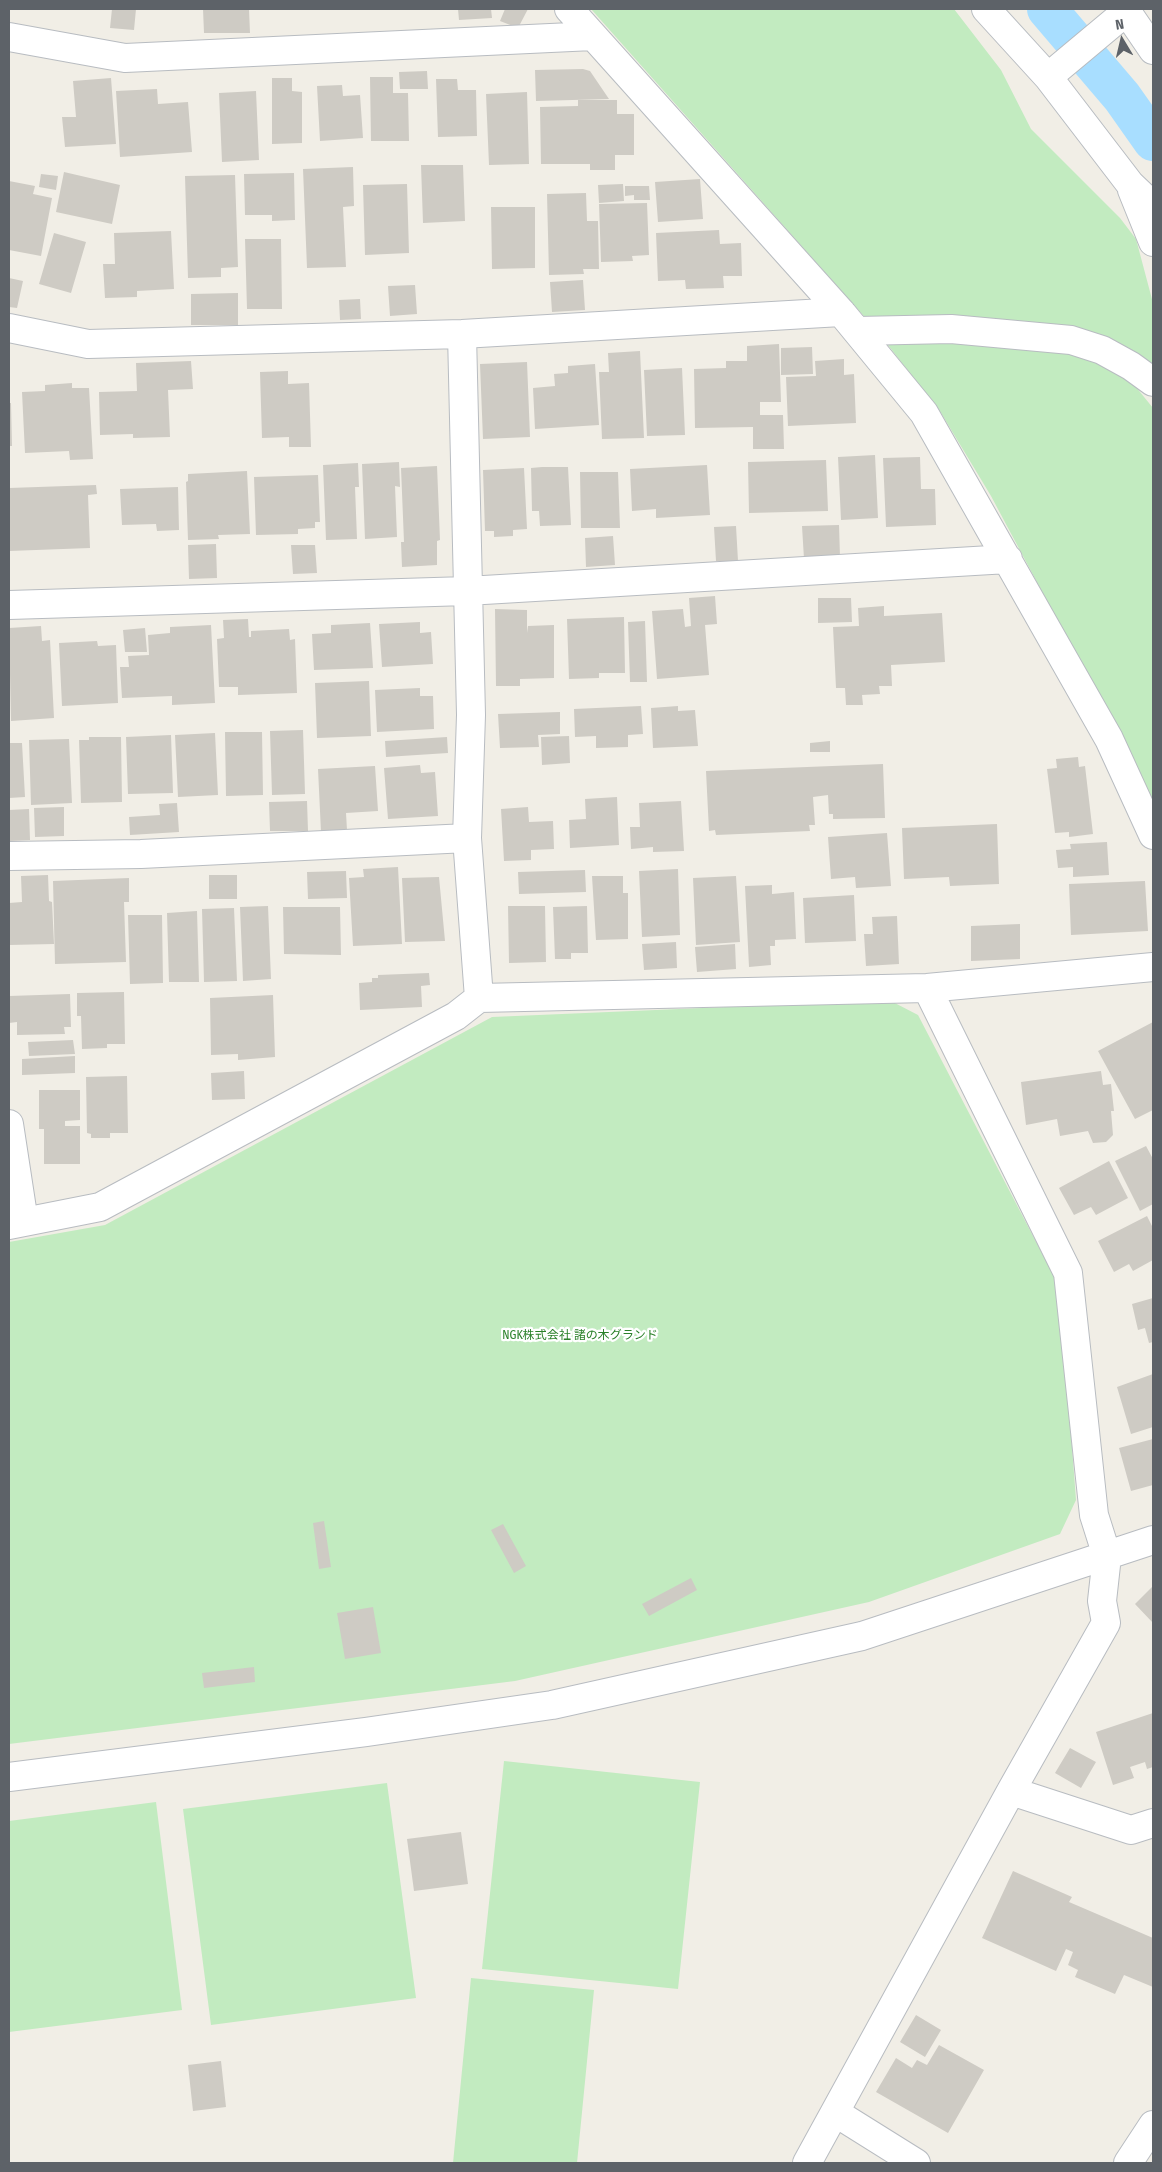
<!DOCTYPE html>
<meta charset="utf-8">
<style>
body{margin:0}
#map{position:relative;width:1162px;height:2172px;overflow:hidden;background:#f1eee6;font-family:"Fira Sans Condensed",sans-serif}
canvas{display:block}
.frame{position:absolute;inset:0;border:10px solid #5d6268;pointer-events:none}
.north{position:absolute;left:1097px;top:15px;width:50px;height:50px;-webkit-text-stroke:4px #fff;paint-order:stroke;rotate:351deg;font-size:14px;font-weight:700;line-height:20px;text-align:center;color:#5d6268}
.north::after{content:'';display:block;margin:auto;width:18px;height:22px;background:#5d6268;clip-path:polygon(50% 0,100% 100%,50% 72%,0 100%)}
</style>
<div id="map">
<canvas width="1162" height="2172"></canvas>
<div class="frame"></div>
<div class="north">N</div>
</div>
<script>
const c = document.querySelector('canvas').getContext('2d');
c.lineJoin = 'round';
function fillPath(path, color) { c.fillStyle = color; c.fill(path, 'evenodd'); }
const poly = rows => new Path2D(rows.map(r => 'M' + r).join(''));
function stroke(path, color, width, dash) { c.strokeStyle = color; c.lineWidth = width; c.lineCap = dash ? 'butt' : 'round'; c.setLineDash(dash || []); c.stroke(path); }
function drawText(font, color, halo, rows, align = 'center') {
  c.font = font + ' "Fira Sans Condensed","Noto Sans JP",sans-serif'; c.lineWidth = 4.5; c.setLineDash([]); c.textBaseline = 'middle'; c.strokeStyle = halo; c.fillStyle = color; for (const [text, x, y, turn = 0] of rows) {
    c.save(); c.translate(x, y); c.rotate((+turn || 0) * Math.PI / 180); c.textAlign = isNaN(turn) ? turn : align; if (halo) c.strokeText(text, 0, 0); c.fillText(text, 0, 0); c.restore();
  }
}
const green = poly([
 [591,9,954,9,1001,70,1031,129,1120,218,1136,239,1153,303,1153,370,1142,363,869,322],
 [884,340,977,341,1079,353,1127,376,1153,408,1153,800,991,496,941,413],
 [889,1000,918,1015,1060,1288,1076,1500,1060,1534,869,1602,515,1681,9,1744,9,1242,105,1225,492,1017],
 [504,1761,700,1782,678,1989,482,1969],
 [387,1783,416,1998,211,2025,183,1809],
 [156,1802,182,2010,9,2032,9,1821],
 [471,1978,594,1990,577,2163,453,2163]
]);
const canal = poly([
 [1047,9,1122,97,1153,141]
]);
const building = poly([
 [112,9,136,9,134,30,110,28],
 [203,9,249,9,250,33,204,33],
 [458,9,491,9,492,18,459,20],
 [505,9,528,9,518,28,500,21],
 [583,69,590,71,609,99,536,101,535,70],
 [427,71,428,89,400,89,399,72],
 [370,77,393,77,393,93,408,93,409,141,371,141],
 [111,78,116,144,65,147,62,117,76,117,73,81],
 [272,78,292,78,292,91,302,92,302,143,272,144],
 [436,79,457,79,458,90,476,90,477,136,438,137],
 [342,85,343,96,360,95,363,138,320,141,317,86],
 [157,89,158,104,188,102,192,152,120,157,116,91],
 [256,91,259,160,222,162,219,93],
 [527,92,529,164,489,165,486,94],
 [578,100,617,100,617,114,634,114,634,155,615,155,615,170,590,170,590,164,541,164,540,107,578,106],
 [421,165,463,165,465,221,423,223],
 [353,167,354,206,343,207,346,267,307,268,303,169],
 [64,172,120,185,112,224,56,212],
 [294,173,295,220,272,221,272,215,245,215,244,174],
 [41,174,58,176,56,190,39,187],
 [235,175,238,267,221,268,221,277,188,278,185,176],
 [700,179,703,219,658,222,655,182],
 [9,181,35,186,33,194,52,198,41,256,9,250],
 [407,184,409,253,365,255,363,185],
 [623,184,624,201,599,203,598,185],
 [625,186,649,186,650,200,634,200,634,195,625,196],
 [586,193,587,221,598,221,599,269,583,269,584,274,549,275,547,194],
 [647,203,649,255,632,256,633,261,601,262,599,204],
 [491,207,535,207,535,268,492,269],
 [719,230,720,244,741,243,742,276,723,276,724,288,686,289,685,280,658,281,656,233],
 [171,231,174,289,137,291,137,297,105,298,103,264,115,264,114,233],
 [54,233,86,242,71,293,39,284],
 [245,239,281,239,282,309,247,309],
 [9,278,23,281,17,308,9,307],
 [583,280,585,310,552,312,550,282],
 [415,285,417,314,390,316,388,286],
 [238,293,238,325,191,325,191,294],
 [360,299,361,319,340,320,339,300],
 [779,344,781,402,760,402,760,415,783,415,784,449,753,449,753,427,695,428,694,369,726,368,726,361,747,361,747,346],
 [812,347,813,374,781,375,781,348],
 [640,351,644,438,602,439,599,372,609,372,608,353],
 [844,359,844,375,854,374,856,423,788,426,786,377,816,376,815,361],
 [191,361,193,389,168,390,170,437,133,438,133,434,100,435,99,392,137,391,136,363],
 [527,362,530,437,483,439,480,364],
 [595,364,599,425,535,429,533,388,555,386,554,374,568,373,568,366],
 [682,368,685,435,647,436,644,370],
 [288,371,288,384,309,383,311,447,289,447,289,437,262,438,260,372],
 [72,383,72,388,89,388,93,459,70,460,69,451,25,453,22,392,45,391,45,385],
 [9,403,11,403,12,446,9,446],
 [875,455,878,518,841,520,838,457],
 [920,457,921,489,935,489,936,525,886,527,883,458],
 [826,460,828,511,749,513,748,462],
 [399,462,400,487,395,486,397,537,365,539,362,464],
 [358,463,359,487,355,487,357,539,326,540,323,465],
 [707,465,710,515,656,518,656,509,632,511,630,469],
 [437,466,440,540,437,541,437,565,402,567,401,542,404,542,401,468],
 [542,467,568,467,571,525,540,526,539,511,532,511,531,468],
 [524,468,527,529,513,530,513,536,494,537,494,531,485,531,483,470],
 [247,471,250,534,218,535,219,539,188,540,186,482,188,481,188,474],
 [580,472,618,472,620,528,581,528],
 [318,475,320,522,315,522,315,528,298,529,298,534,256,535,254,477],
 [96,485,97,494,88,495,90,548,9,551,9,488],
 [178,487,179,530,157,531,156,524,122,525,120,489],
 [839,525,840,557,804,559,802,526],
 [736,526,738,561,716,561,714,527],
 [613,536,615,565,586,567,585,538],
 [216,544,217,578,189,579,188,545],
 [291,545,315,545,317,573,293,574],
 [715,596,717,624,705,625,709,675,657,679,652,611,683,609,685,627,691,626,689,598],
 [818,598,851,598,852,622,818,623],
 [884,606,884,616,942,613,945,662,891,665,892,686,879,686,880,694,862,695,863,705,846,705,845,688,836,688,833,627,859,626,858,608],
 [495,609,527,610,527,633,528,626,554,625,554,678,520,679,520,686,496,686],
 [624,617,625,673,599,673,599,678,569,679,567,619],
 [248,619,249,637,251,637,251,631,289,629,290,640,295,639,297,693,238,695,238,687,219,687,217,639,224,638,223,620],
 [645,621,647,682,630,682,628,622],
 [420,622,420,633,431,632,433,664,382,667,379,624],
 [370,623,373,668,314,670,312,634,331,633,331,625],
 [211,625,215,703,172,705,172,696,122,698,120,667,129,667,128,656,149,655,148,635,170,633,170,627],
 [41,626,42,641,50,640,54,718,11,721,9,628],
 [145,628,147,652,125,652,123,630],
 [97,641,98,646,116,645,118,703,62,706,59,643],
 [369,681,371,736,317,738,315,683],
 [420,688,420,696,433,696,434,729,377,732,375,690],
 [641,706,643,734,628,735,628,747,596,748,596,736,575,737,574,709],
 [678,706,678,711,695,710,698,746,653,748,651,708],
 [560,712,560,734,538,735,539,747,500,748,498,714],
 [303,730,305,794,272,795,270,731],
 [225,732,262,732,263,795,226,796],
 [215,733,218,795,178,797,175,735],
 [171,735,173,793,128,794,126,737],
 [569,736,570,763,542,765,541,737],
 [89,737,121,737,122,802,81,803,79,740,89,740],
 [447,737,448,753,386,757,385,741],
 [69,739,72,803,31,805,29,740],
 [830,741,830,752,810,752,810,743],
 [9,743,22,743,25,797,9,798],
 [1078,757,1079,767,1085,766,1093,834,1069,837,1069,832,1055,833,1047,769,1057,768,1056,759],
 [883,764,885,818,833,819,833,814,829,814,828,795,813,797,815,825,809,825,810,831,716,835,715,830,709,831,706,771],
 [420,765,421,773,435,772,438,816,388,819,384,768],
 [375,766,378,811,346,813,347,830,321,832,318,769],
 [617,797,619,845,570,848,569,820,586,819,585,799],
 [307,801,308,831,270,831,269,802],
 [681,801,684,851,653,852,653,847,631,849,630,827,640,827,639,803],
 [177,803,179,832,130,835,129,817,160,815,159,804],
 [64,807,64,836,35,837,34,808],
 [528,807,529,822,553,821,554,849,531,850,531,860,504,861,501,809],
 [29,809,30,840,9,841,9,810],
 [997,824,999,884,950,886,949,877,904,879,902,828],
 [887,833,891,886,856,888,855,877,831,879,828,837],
 [1107,842,1109,875,1073,877,1073,867,1058,868,1056,850,1071,849,1070,844],
 [398,867,402,944,353,946,349,878,364,877,363,869],
 [678,869,680,935,642,937,639,871],
 [585,870,586,892,519,894,518,872],
 [346,871,347,898,308,899,307,872],
 [48,875,49,901,52,902,54,944,9,945,9,903,22,902,21,876],
 [209,875,237,875,237,899,209,899],
 [592,876,623,876,623,893,628,893,628,939,596,940],
 [736,876,740,942,696,945,693,878],
 [439,877,445,941,405,942,402,878],
 [129,878,129,902,124,902,126,962,55,964,53,881],
 [1145,881,1148,931,1071,935,1069,884],
 [772,885,772,894,794,892,796,939,775,940,775,946,770,946,771,965,749,967,745,886],
 [854,895,856,941,805,943,803,898],
 [268,906,271,979,243,981,240,907],
 [508,906,545,906,546,962,509,963],
 [587,906,588,953,571,953,571,959,555,959,553,907],
 [283,907,340,907,341,955,284,954],
 [234,908,237,981,204,982,202,909],
 [197,911,199,982,169,982,167,913],
 [128,915,162,915,163,983,130,984],
 [897,916,899,964,866,966,864,934,873,934,872,917],
 [1020,924,1020,959,971,961,971,926],
 [676,942,677,968,644,970,642,944],
 [735,944,736,969,697,972,695,947],
 [429,973,430,985,421,986,422,1007,360,1010,359,983,372,982,372,978,378,978,378,975],
 [124,992,125,1044,107,1044,107,1048,82,1049,81,1016,77,1016,77,993],
 [70,994,71,1027,64,1027,65,1034,17,1035,17,1022,9,1023,9,996],
 [273,995,275,1057,238,1060,238,1054,211,1055,210,998],
 [1153,1022,1153,1110,1135,1119,1098,1051],
 [73,1040,75,1054,29,1056,28,1042],
 [75,1056,75,1073,22,1075,22,1059],
 [244,1071,245,1099,212,1100,211,1073],
 [1101,1071,1103,1085,1111,1084,1114,1111,1111,1111,1113,1135,1106,1142,1093,1143,1088,1131,1060,1136,1057,1119,1026,1125,1021,1082],
 [127,1076,128,1133,110,1133,110,1138,91,1138,91,1134,87,1133,86,1077],
 [39,1090,80,1090,80,1120,65,1121,65,1126,80,1126,80,1164,44,1164,44,1129,39,1129],
 [1146,1146,1153,1159,1153,1204,1140,1211,1115,1161],
 [1109,1161,1128,1198,1096,1215,1091,1207,1074,1215,1059,1188],
 [1147,1216,1153,1228,1153,1260,1133,1271,1129,1264,1114,1272,1098,1241],
 [1153,1298,1153,1342,1149,1343,1145,1328,1138,1330,1132,1304],
 [1153,1374,1153,1427,1131,1434,1117,1387],
 [1153,1439,1153,1485,1131,1491,1119,1448],
 [324,1521,331,1567,319,1569,313,1523],
 [503,1524,526,1566,514,1573,491,1530],
 [691,1578,697,1590,649,1616,642,1604],
 [1153,1586,1153,1623,1135,1604],
 [373,1607,381,1653,345,1659,337,1613],
 [254,1667,255,1682,204,1688,202,1673],
 [1153,1713,1153,1767,1147,1769,1145,1762,1130,1767,1134,1778,1113,1785,1096,1732],
 [1070,1748,1096,1762,1081,1788,1055,1773],
 [461,1832,468,1884,414,1891,407,1839],
 [1013,1871,1072,1897,1069,1902,1153,1938,1153,1987,1124,1975,1115,1994,1075,1977,1078,1970,1068,1965,1073,1952,1066,1949,1056,1971,982,1938],
 [916,2015,941,2030,925,2057,900,2042],
 [939,2045,984,2070,948,2133,876,2092,896,2058,912,2068,917,2060,927,2065],
 [221,2061,226,2107,193,2111,188,2065]
]);
const minor = poly([
 [569,9,841,312,924,413,1109,739,1153,835],
 [986,9,1048,77,1130,184,1153,206],
 [1125,9,1153,50],
 [9,37,125,58,593,36],
 [1048,77,1127,11],
 [1132,190,1153,242],
 [9,328,88,344,462,334,841,312],
 [858,331,951,329,1071,340,1102,350,1131,366,1153,382],
 [462,334,471,715,467,838,479,998],
 [9,605,467,591,1008,559],
 [9,856,141,854,467,838],
 [9,1124,24,1222],
 [9,1225,100,1207,456,1016,479,998,927,988,1153,967],
 [9,1777,366,1732,552,1705,862,1636,1153,1540],
 [1011,1791,1131,1830,1153,1823],
 [836,2113,916,2163],
 [807,2163,1011,1791,1106,1623,1102,1601,1107,1556,1094,1515,1068,1273,927,988],
 [1128,2163,1153,2125]
]);
const parkNames = [
 ["NGK株式会社 諸の木グランド",580,1336]
];
fillPath(green, '#c2ebc0');
stroke(canal, '#a8deff', 40);
fillPath(building, '#cecbc4');
stroke(minor, '#b8bcc1', 30);
stroke(minor, '#fff', 28);
drawText('12px', '#2b812a', '#fff', parkNames);
</script>
